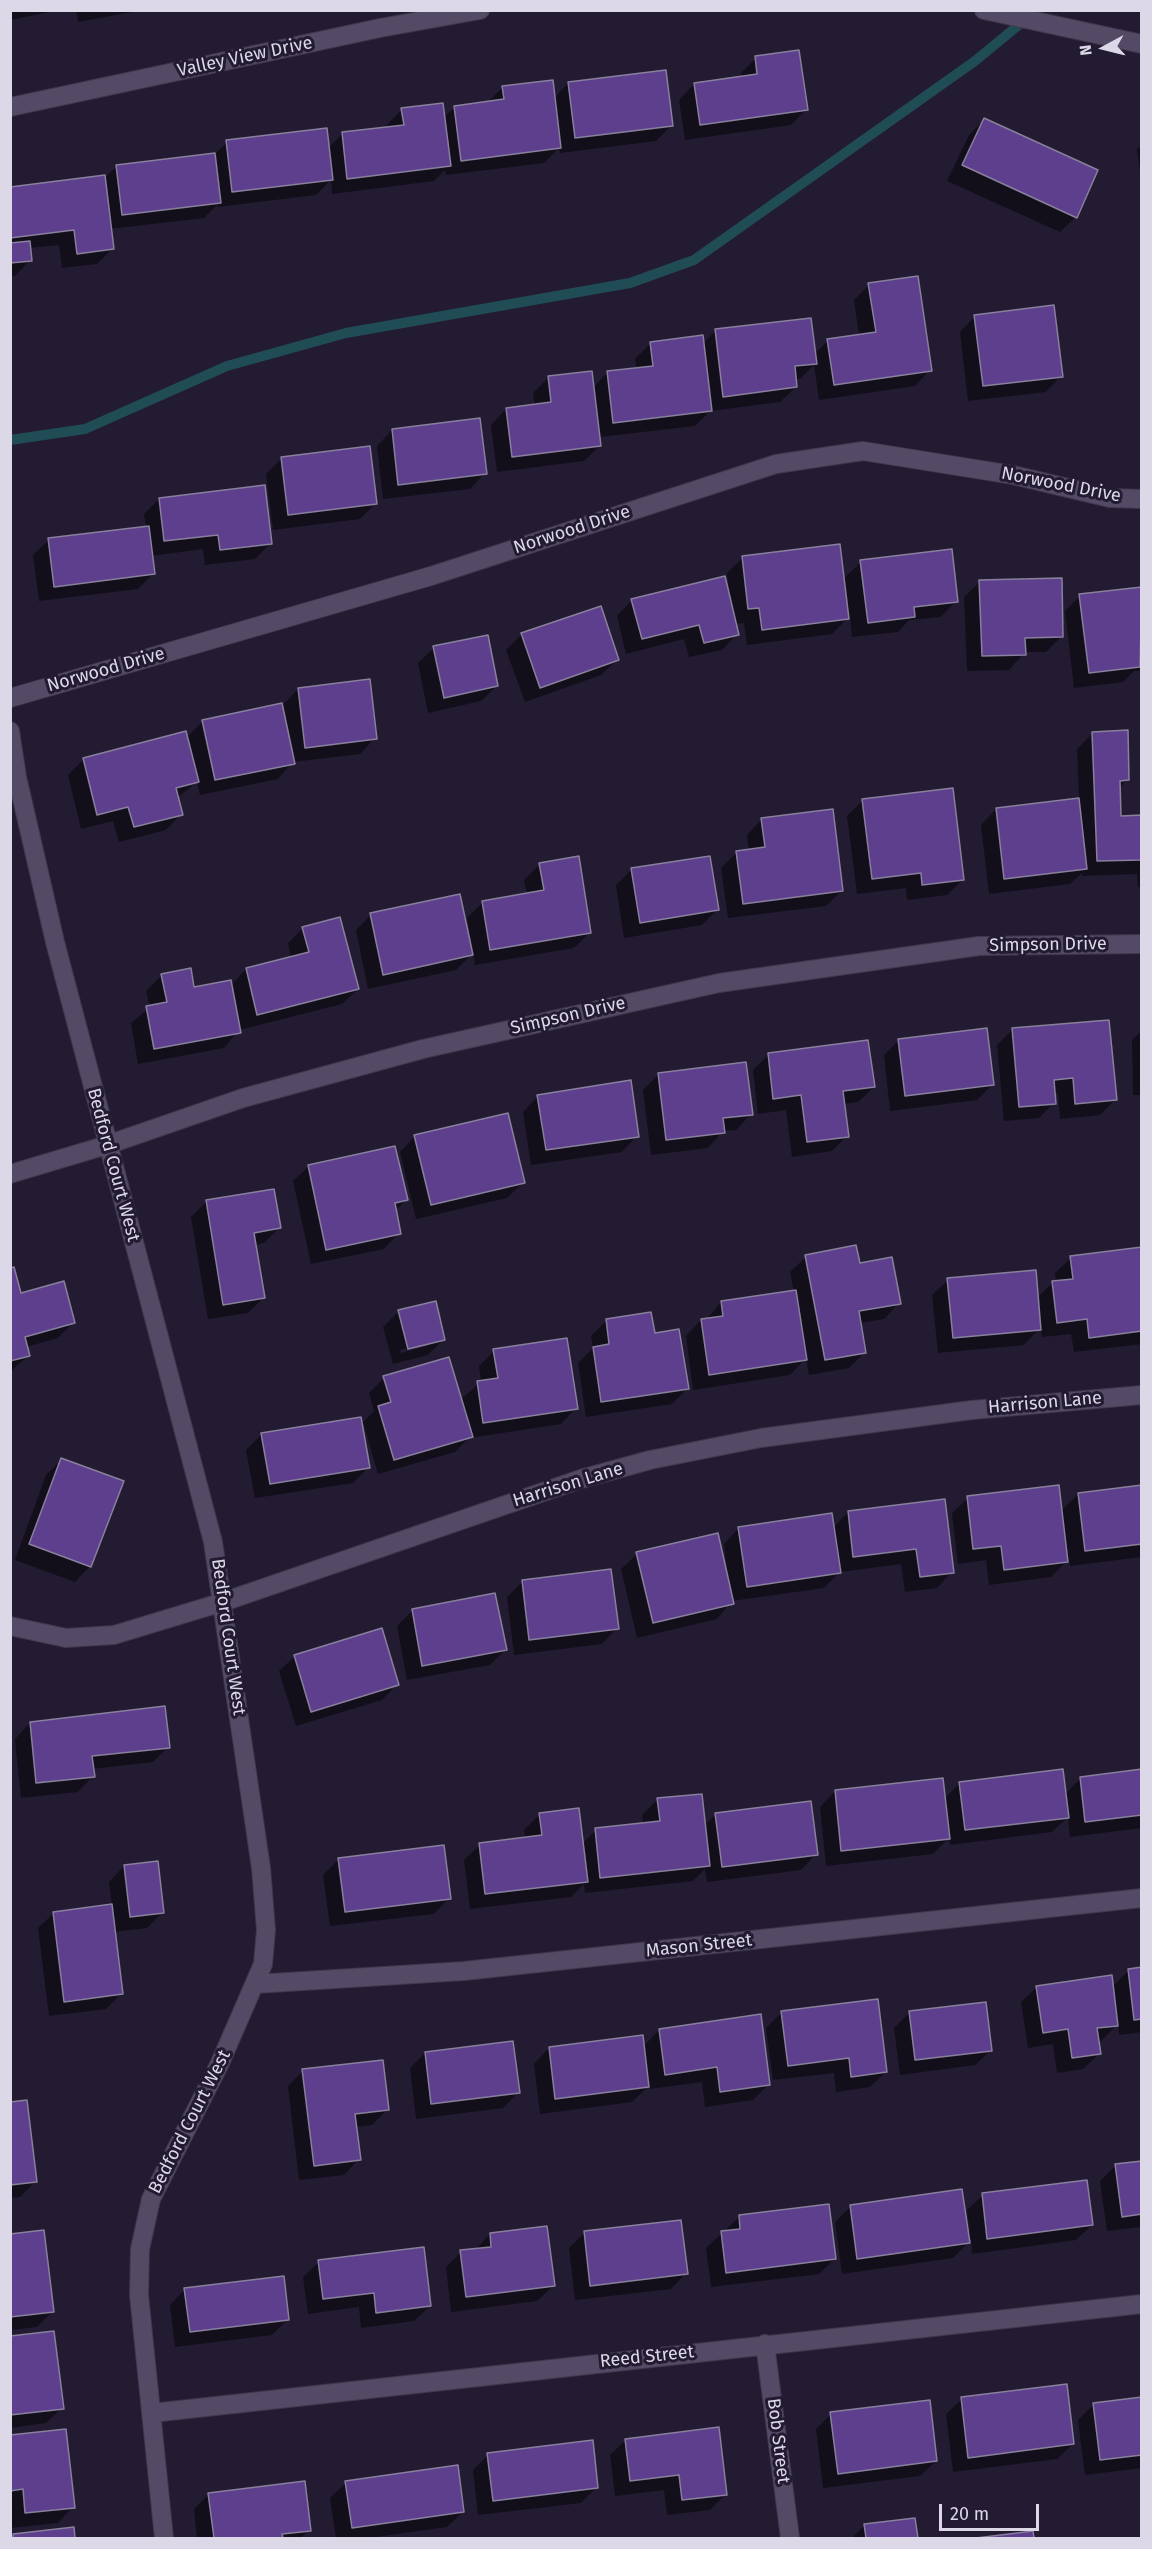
<!DOCTYPE html>
<style>
body{margin:0}
#map{position:relative;width:1152px;height:2549px;overflow:hidden;background:#231b32;font-family:"Fira Sans",sans-serif}
canvas{display:block}
.frame{position:absolute;inset:0;border:12px solid #ddd8e8;pointer-events:none}
.north{position:absolute;left:1074px;top:18px;width:60px;height:60px;-webkit-text-stroke:4px #231b32;paint-order:stroke;rotate:263deg;font-size:16px;font-weight:700;line-height:24px;text-align:center;color:#ddd8e8}
.north::after{content:'';display:block;margin:auto;width:21px;height:27px;background:#ddd8e8;clip-path:polygon(50% 0,100% 100%,50% 72%,0 100%)}
.scale{position:absolute;left:939px;top:2504px;width:100px;height:27px;box-sizing:border-box;border:3px solid #ddd8e8;border-top:0;padding-left:8px;font-size:18px;line-height:21px;white-space:nowrap;color:#ddd8e8;-webkit-text-stroke:4px #231b32;paint-order:stroke}
</style>
<div id="map">
<canvas width="1152" height="2549"></canvas>
<div class="frame"></div>
<div class="north">N</div>
<div class="scale">20 m</div>
</div>
<script>
const c = document.querySelector('canvas').getContext('2d');
c.lineJoin = 'round';
function fillPath(path, color) { c.fillStyle = color; c.fill(path, 'evenodd'); }
const poly = rows => new Path2D(rows.map(r => 'M' + r).join(''));
function stroke(path, color, width, dash) { c.strokeStyle = color; c.lineWidth = width; c.lineCap = dash ? 'butt' : 'round'; c.setLineDash(dash || []); c.stroke(path); }
function drawText(font, color, halo, rows, align = 'center') {
  c.font = font + ' "Fira Sans",sans-serif'; c.lineWidth = 6; c.setLineDash([]); c.textBaseline = 'middle'; c.strokeStyle = halo; c.fillStyle = color; for (const [text, x, y, turn = 0] of rows) {
    c.save(); c.translate(x, y); c.rotate((+turn || 0) * Math.PI / 180); c.textAlign = isNaN(turn) ? turn : align; if (halo) c.strokeText(text, 0, 0); c.fillText(text, 0, 0); c.restore();
  }
}
const shadow = poly([
 [10,10,60,10,10,20],
 [76,10,143,10,78,22],
 [756,58,806,110,791,125,685,140,679,100,694,84,741,78,741,73],
 [568,83,671,126,656,141,560,153,559,148,544,163,446,175,445,170,434,181,332,194,331,180,316,195,217,207,217,205,204,218,110,229,112,249,97,264,62,268,59,245,29,248,30,260,15,276,10,276,10,189,104,179,116,167,214,155,227,142,328,148,342,134,387,128,387,125,402,109,443,118,455,107,487,103,503,87,554,98],
 [984,120,1076,217,1060,232,947,181,969,135],
 [1142,145,1142,186,1137,149],
 [869,285,930,370,915,386,819,400,814,365,800,379,795,379,796,387,780,402,710,411,695,426,599,437,600,446,584,461,497,472,491,425,506,409,535,406,533,393,548,378,593,388,607,373,637,369,635,359,651,343,703,344,715,331,814,354,828,341,859,336,854,300],
 [975,316,1061,376,1046,392,968,401,960,332],
 [392,430,485,473,470,489,383,499,377,446],
 [281,459,376,503,360,519,273,530,266,474],
 [159,499,271,543,255,559,205,565,203,549,151,556,153,574,138,589,39,601,33,555,49,540,146,528,144,514],
 [742,558,843,579,861,562,956,601,941,617,909,620,898,632,852,637,850,616,832,634,747,645,744,623,735,624,737,634,722,650,689,657,684,639,626,654,617,616,632,600,729,590,727,573],
 [980,582,1062,636,1046,652,1025,652,1009,670,967,671,964,597],
 [1142,588,1142,670,1134,671,1123,682,1074,688,1065,611,1080,596],
 [522,634,617,660,601,675,525,702,506,650],
 [434,648,497,686,481,701,428,713,418,663],
 [298,689,375,738,360,754,293,762,278,779,200,795,197,782,177,798,181,814,166,830,119,842,113,821,81,829,68,775,84,759,186,738,203,721,281,707],
 [1092,734,1128,779,1119,788,1120,817,1142,816,1142,887,1138,887,1137,874,1082,876,1082,873,1070,884,989,894,981,825,996,809,1079,799,1077,749],
 [863,800,963,880,947,895,907,900,906,888,857,894,847,816],
 [762,819,842,891,826,906,728,918,721,868,737,852,749,851,747,835],
 [540,864,590,932,574,948,475,965,473,953,456,970,368,989,356,930,371,915,471,942,467,918,483,902,527,894,524,880],
 [631,870,717,910,702,925,624,938,616,885],
 [303,928,358,989,342,1004,239,1030,224,1048,138,1064,131,1023,150,1007,146,991,162,975,193,988,231,985,246,969,291,958,288,943],
 [1012,1030,1115,1100,1100,1115,1060,1119,1058,1093,1053,1093,1054,1103,1039,1118,1004,1121,997,1045],
 [1142,1031,1142,1095,1133,1095,1132,1040],
 [899,1040,992,1085,977,1100,890,1111,884,1055],
 [768,1055,874,1087,858,1102,843,1104,847,1136,832,1151,792,1157,786,1110,758,1114,753,1070],
 [659,1074,751,1114,736,1130,723,1131,708,1148,651,1155,643,1090],
 [538,1096,637,1136,622,1152,531,1165,523,1112],
 [415,1136,523,1183,507,1198,416,1219,400,1152],
 [309,1166,406,1200,395,1211,399,1233,384,1249,311,1264,293,1181],
 [206,1202,279,1228,264,1243,254,1245,263,1298,248,1313,208,1319,191,1217],
 [1142,1249,1142,1344,1074,1352,1071,1334,1042,1337,1040,1328,1024,1345,938,1353,932,1295,948,1280,1037,1298,1052,1283,1056,1282,1055,1273,1071,1258],
 [806,1257,859,1265,899,1303,884,1319,860,1323,865,1352,849,1368,809,1375,806,1358,790,1375,693,1390,686,1336,701,1320,706,1320,721,1302,794,1292,790,1272],
 [10,1269,20,1295,73,1323,58,1338,26,1347,28,1356,10,1372],
 [398,1312,443,1340,428,1355,393,1364,383,1327],
 [427,1343,427,1346,401,1353,400,1350],
 [607,1320,687,1389,672,1404,586,1417,578,1363,593,1348,591,1336],
 [494,1351,576,1408,561,1424,469,1438,455,1452,378,1474,363,1422,374,1411,369,1393,384,1378,460,1400,481,1382,479,1366],
 [262,1434,368,1468,353,1483,255,1498,246,1450],
 [62,1459,90,1566,75,1582,15,1560,46,1475],
 [1142,1486,1142,1557,1070,1566,1069,1559,1051,1577,989,1585,986,1560,958,1564,952,1513,968,1498,1060,1512,1078,1494],
 [943,1501,952,1572,937,1588,905,1592,901,1564,840,1572,824,1588,732,1601,717,1619,637,1638,621,1569,637,1554,725,1571,727,1570,724,1544,739,1528,833,1528,848,1512],
 [522,1582,617,1628,602,1644,514,1655,507,1597],
 [413,1610,505,1650,490,1665,407,1680,397,1626],
 [295,1656,397,1684,382,1700,296,1726,279,1671],
 [30,1723,168,1747,153,1762,92,1769,93,1776,78,1792,21,1798,15,1739],
 [1142,1771,1142,1828,1070,1837,1068,1817,1052,1832,950,1845,949,1838,933,1854,826,1866,820,1807,835,1791,944,1799,960,1783,1065,1794,1081,1778],
 [658,1799,704,1826,716,1814,816,1854,801,1870,707,1882,705,1869,693,1881,585,1893,584,1884,571,1897,470,1909,464,1860,480,1845,525,1839,524,1830,540,1814,582,1844,596,1830,644,1825,642,1815],
 [339,1859,449,1898,434,1914,330,1926,323,1875],
 [124,1866,163,1912,147,1928,113,1932,121,1994,106,2009,49,2016,38,1928,54,1913,112,1906,109,1882],
 [1142,1969,1142,2032,1119,2035,1118,2024,1101,2041,1097,2041,1099,2054,1083,2069,1057,2073,1053,2044,1028,2048,1021,2002,1037,1987,1112,1987,1129,1970],
 [782,2012,886,2072,870,2087,836,2092,834,2073,773,2080,766,2028],
 [910,2012,991,2050,975,2065,900,2075,894,2028],
 [659,2030,768,2085,753,2100,705,2107,702,2082,650,2089,650,2085,632,2102,540,2114,534,2064,549,2048,643,2047],
 [425,2053,518,2093,503,2108,416,2119,410,2068],
 [303,2071,388,2109,372,2125,355,2127,359,2159,344,2175,299,2180,288,2086],
 [10,2104,35,2182,20,2197,10,2198],
 [1142,2162,1142,2227,1107,2231,1100,2181,1116,2165],
 [983,2195,1092,2225,1076,2240,972,2254,971,2240,953,2258,842,2274,835,2222,850,2207,967,2231,970,2231,967,2210],
 [739,2217,835,2259,819,2274,711,2287,706,2248],
 [584,2233,686,2273,671,2289,575,2300,569,2248],
 [490,2234,553,2286,537,2301,451,2312,446,2267,461,2252,475,2250],
 [10,2235,52,2312,37,2327,10,2330],
 [319,2262,430,2306,414,2321,361,2328,359,2307,308,2314,303,2277],
 [185,2289,288,2319,272,2335,175,2347,170,2305],
 [10,2338,62,2408,46,2423,10,2428],
 [1142,2398,1142,2468,1085,2475,1078,2420,1094,2404],
 [962,2399,1073,2444,1057,2459,953,2472,946,2414],
 [831,2414,936,2461,920,2476,823,2488,816,2429],
 [10,2436,73,2507,58,2523,10,2528],
 [626,2440,726,2494,710,2510,667,2515,664,2490,615,2496,610,2455],
 [488,2455,597,2487,581,2503,478,2515,473,2470],
 [346,2483,463,2512,447,2527,369,2538,336,2538,330,2498],
 [209,2494,309,2530,301,2538,197,2538,194,2509],
 [914,2519,916,2538,852,2538,865,2525],
 [72,2528,73,2538,10,2538,13,2536],
 [1032,2533,1033,2538,988,2538]
]);
const stream = poly([
 [10,440,85,429,227,366,346,333,630,283,694,260,975,61,1037,10]
]);
const building = poly([
 [799,50,808,110,700,125,694,83,757,74,755,56,799,50],
 [666,70,673,126,575,138,568,82,666,70],
 [553,80,561,148,461,161,454,106,504,99,502,86,553,80],
 [443,103,451,166,347,179,342,132,404,125,401,108,443,103],
 [984,118,1098,170,1077,218,962,165,984,118],
 [327,128,333,180,232,192,226,140,327,128],
 [215,153,221,203,122,215,116,165,215,153],
 [105,175,114,249,77,254,74,230,10,238,10,187,105,175],
 [30,241,32,261,10,263,10,243,30,241],
 [918,276,932,371,834,385,827,339,876,332,868,283,918,276],
 [1054,305,1063,377,983,386,974,315,1054,305],
 [811,318,817,364,795,366,797,387,723,397,715,329,811,318],
 [703,335,712,411,613,423,607,371,653,366,650,342,703,335],
 [592,371,601,446,512,457,506,408,551,402,548,376,592,371],
 [480,418,487,474,398,485,392,429,480,418],
 [370,446,377,504,288,515,281,457,370,446],
 [265,485,272,544,220,550,218,535,164,541,159,498,265,485],
 [149,526,155,574,54,587,48,538,149,526],
 [840,544,849,619,762,630,759,608,748,609,742,556,840,544],
 [952,549,958,602,914,607,915,617,868,623,860,560,952,549],
 [725,576,739,635,704,643,699,625,642,639,631,599,725,576],
 [1062,578,1063,637,1025,638,1026,655,982,656,979,580,1062,578],
 [1142,587,1140,667,1089,673,1079,594,1142,587],
 [601,606,619,660,540,688,521,633,601,606],
 [488,635,498,686,444,698,433,646,488,635],
 [370,679,377,739,305,748,298,688,370,679],
 [282,703,295,764,215,780,202,720,282,703],
 [1128,730,1129,780,1120,781,1121,816,1142,815,1142,860,1097,861,1092,732,1128,730],
 [186,731,199,782,176,788,183,815,134,827,128,807,97,815,83,758,186,731],
 [953,788,964,880,922,885,921,873,872,879,862,799,953,788],
 [1079,798,1087,869,1004,879,996,808,1079,798],
 [833,809,843,891,743,904,736,851,765,847,761,818,833,809],
 [579,856,591,933,490,950,482,901,544,890,539,863,579,856],
 [710,856,719,910,640,923,631,868,710,856],
 [460,894,473,955,383,975,370,913,460,894],
 [340,917,359,989,257,1015,246,968,309,952,302,927,340,917],
 [191,968,194,987,231,980,241,1033,154,1049,146,1006,167,1002,161,974,191,968],
 [1109,1020,1117,1100,1075,1104,1073,1078,1054,1080,1056,1104,1019,1107,1012,1028,1109,1020],
 [987,1028,994,1085,905,1096,898,1039,987,1028],
 [868,1040,875,1087,843,1091,849,1137,807,1142,801,1095,773,1099,768,1053,868,1040],
 [746,1062,753,1115,723,1118,725,1133,666,1140,658,1073,746,1062],
 [631,1080,639,1137,546,1150,537,1095,631,1080],
 [508,1113,525,1183,431,1205,414,1135,508,1113],
 [395,1146,408,1200,395,1203,401,1234,326,1250,308,1165,395,1146],
 [274,1189,281,1228,254,1233,265,1298,223,1305,206,1200,274,1189],
 [856,1245,860,1263,892,1257,901,1304,859,1311,866,1353,825,1360,805,1255,856,1245],
 [1142,1247,1142,1331,1089,1338,1087,1319,1057,1323,1052,1281,1073,1279,1070,1256,1142,1247],
 [14,1267,21,1293,64,1281,75,1323,25,1337,30,1356,10,1361,10,1268,14,1267],
 [1036,1270,1041,1330,953,1338,947,1278,1036,1270],
 [796,1290,807,1360,709,1375,701,1319,723,1316,721,1301,796,1290],
 [436,1301,445,1340,408,1349,398,1310,436,1301],
 [651,1312,655,1333,679,1329,689,1389,601,1402,593,1347,609,1344,606,1319,651,1312],
 [567,1338,578,1409,483,1423,477,1381,498,1378,493,1349,567,1338],
 [449,1357,473,1437,394,1460,378,1406,391,1402,383,1376,449,1357],
 [361,1417,370,1468,270,1484,261,1433,361,1417],
 [61,1458,124,1481,91,1567,29,1544,61,1458],
 [1059,1485,1068,1562,1004,1570,1001,1546,973,1549,967,1496,1059,1485],
 [1142,1485,1142,1544,1085,1551,1078,1493,1142,1485],
 [945,1499,954,1573,920,1577,916,1549,853,1557,848,1511,945,1499],
 [832,1513,841,1573,747,1587,738,1527,832,1513],
 [718,1533,734,1604,653,1623,636,1552,718,1533],
 [611,1569,619,1629,529,1640,522,1580,611,1569],
 [495,1593,507,1650,422,1666,412,1609,495,1593],
 [382,1628,399,1685,311,1712,294,1655,382,1628],
 [165,1706,170,1748,92,1756,95,1777,36,1783,30,1722,165,1706],
 [1063,1769,1069,1818,965,1830,959,1782,1063,1769],
 [1142,1769,1142,1815,1085,1822,1080,1777,1142,1769],
 [943,1778,950,1839,841,1851,835,1790,943,1778],
 [702,1794,710,1866,600,1878,595,1828,660,1821,657,1798,702,1794],
 [811,1801,818,1855,722,1867,715,1813,811,1801],
 [579,1808,588,1882,485,1894,479,1843,542,1835,539,1813,579,1808],
 [444,1845,451,1899,345,1912,338,1858,444,1845],
 [158,1861,164,1913,130,1917,124,1865,158,1861],
 [112,1904,123,1994,64,2002,53,1912,112,1904],
 [1142,1967,1142,2019,1134,2020,1128,1969,1142,1967],
 [1112,1975,1118,2026,1097,2028,1101,2054,1072,2058,1068,2029,1043,2033,1036,1986,1112,1975],
 [878,1999,887,2072,851,2077,849,2058,788,2066,781,2011,878,1999],
 [986,2002,992,2051,915,2060,909,2011,986,2002],
 [761,2014,770,2085,720,2092,717,2067,665,2075,659,2029,761,2014],
 [643,2035,649,2087,555,2099,549,2047,643,2035],
 [513,2041,520,2093,431,2104,425,2052,513,2041],
 [383,2060,389,2110,355,2114,361,2160,314,2166,302,2069,383,2060],
 [27,2100,37,2182,10,2185,10,2102,27,2100],
 [1142,2161,1142,2214,1122,2217,1115,2164,1142,2161],
 [1087,2180,1093,2225,987,2239,982,2193,1087,2180],
 [962,2189,970,2243,857,2259,850,2205,962,2189],
 [829,2204,836,2259,726,2273,721,2231,740,2229,739,2215,829,2204],
 [681,2220,688,2274,590,2286,584,2231,681,2220],
 [547,2226,555,2286,466,2297,460,2250,491,2247,490,2233,547,2226],
 [44,2230,54,2312,10,2317,10,2234,44,2230],
 [424,2247,431,2306,376,2313,374,2293,323,2299,318,2260,424,2247],
 [284,2276,289,2320,190,2332,184,2288,284,2276],
 [54,2331,64,2409,10,2415,10,2336,54,2331],
 [1067,2384,1074,2444,968,2458,961,2397,1067,2384],
 [1142,2397,1142,2455,1100,2460,1093,2403,1142,2397],
 [930,2400,937,2461,838,2474,830,2412,930,2400],
 [719,2427,727,2495,682,2500,679,2475,630,2481,625,2439,719,2427],
 [66,2429,75,2508,25,2513,23,2489,10,2491,10,2435,66,2429],
 [593,2440,598,2488,493,2501,487,2453,593,2440],
 [458,2465,464,2512,352,2528,345,2481,458,2465],
 [305,2481,311,2531,282,2534,283,2538,214,2538,208,2493,305,2481],
 [915,2518,918,2538,866,2538,864,2524,915,2518],
 [74,2527,75,2538,13,2538,13,2534,74,2527],
 [1033,2531,1034,2538,976,2538,1033,2531]
]);
const minor = poly([
 [984,10,1142,44],
 [10,107,380,28,480,10],
 [10,698,431,576,776,464,863,451,1013,475,1110,498,1142,499],
 [10,731,17,777,55,942,213,1542,261,1868,266,1930,263,1964,220,2063,151,2199,140,2249,139,2295,164,2538],
 [10,1174,107,1145,243,1098,423,1049,719,983,979,946,1142,944],
 [10,1626,66,1638,114,1635,223,1602,581,1479,650,1460,761,1438,972,1410,1142,1395],
 [255,1984,464,1971,1142,1898],
 [765,2344,790,2538],
 [152,2413,1142,2304]
]);
const streetNames = [
 ["Valley View Drive",245,57,-12],
 ["Norwood Drive",1061,485,11],
 ["Norwood Drive",572,530,-18],
 ["Norwood Drive",106,670,-16],
 ["Simpson Drive",1048,945,-1],
 ["Simpson Drive",568,1016,-13],
 ["Bedford Court West",113,1165,75],
 ["Harrison Lane",1045,1403,-5],
 ["Harrison Lane",568,1485,-17],
 ["Bedford Court West",228,1637,82],
 ["Mason Street",699,1946,-6],
 ["Bedford Court West",190,2122,-63],
 ["Reed Street",647,2357,-6],
 ["Bob Street",778,2441,83]
];
fillPath(shadow, '#0007');
stroke(stream, '#204c55', 10);
fillPath(building, '#5e3f8e');
stroke(building, '#88809c', 1.5);
stroke(minor, '#3f384b', 20);
stroke(minor, '#534a65', 18);
drawText('18px', '#ddd8e8', '#231b32', streetNames);
</script>
